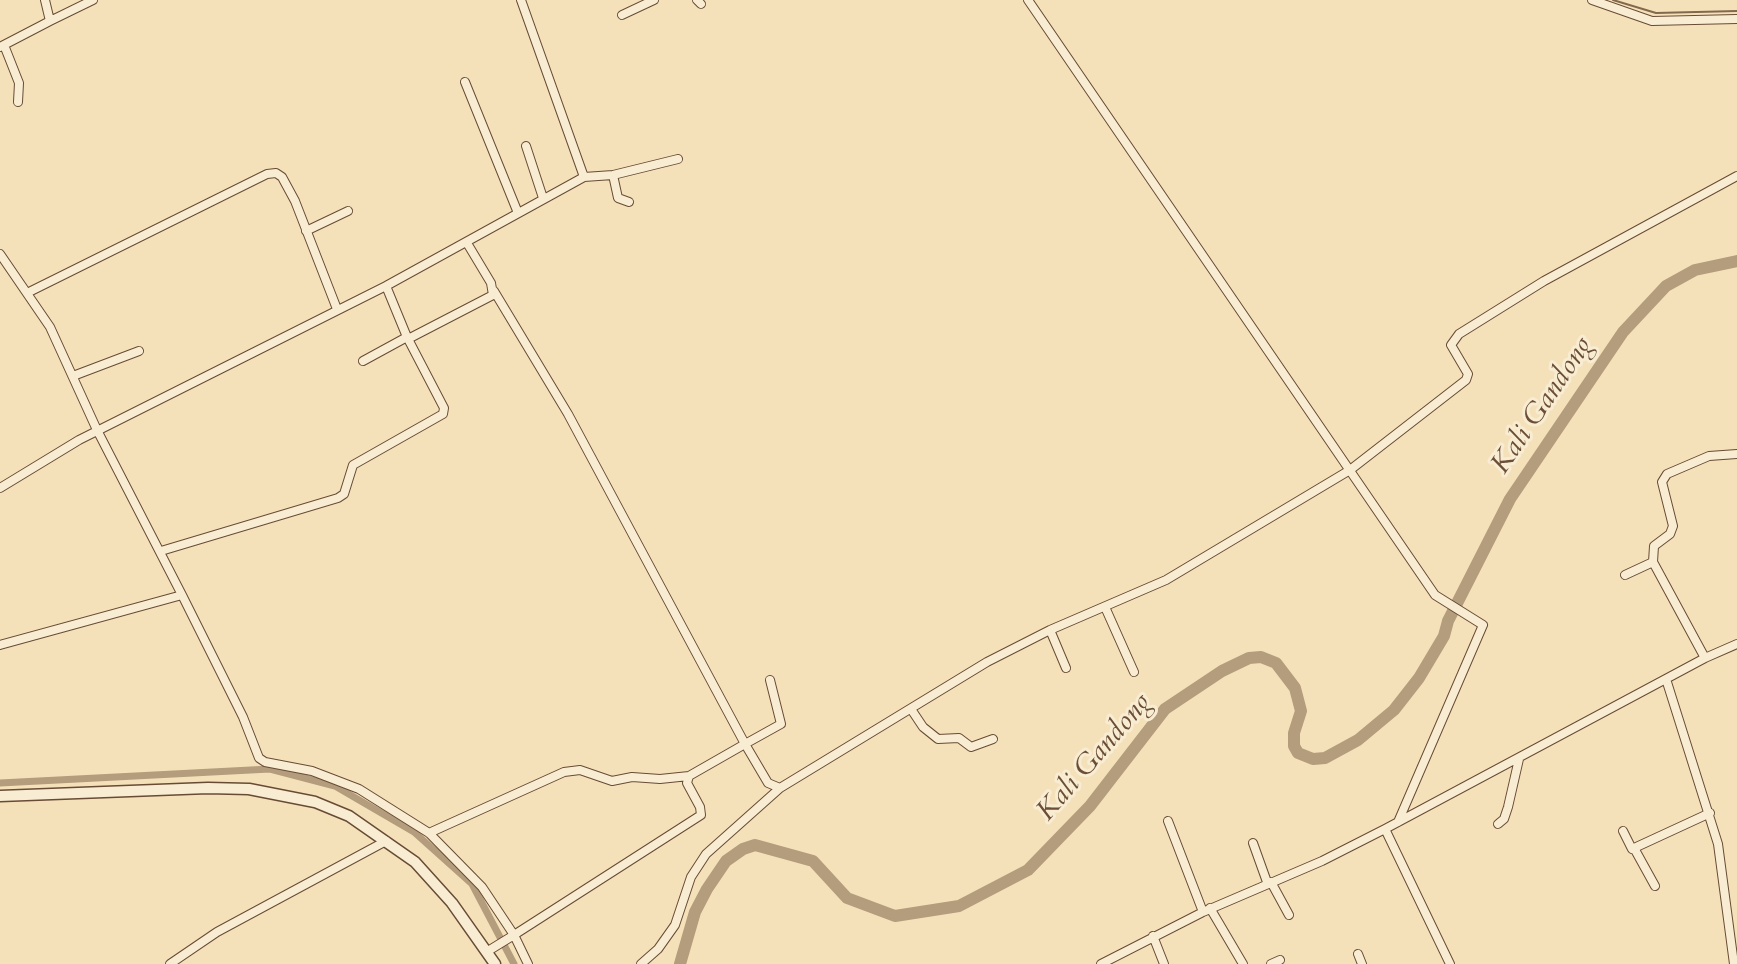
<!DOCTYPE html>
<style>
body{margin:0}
canvas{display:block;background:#f4e1b9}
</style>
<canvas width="1737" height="964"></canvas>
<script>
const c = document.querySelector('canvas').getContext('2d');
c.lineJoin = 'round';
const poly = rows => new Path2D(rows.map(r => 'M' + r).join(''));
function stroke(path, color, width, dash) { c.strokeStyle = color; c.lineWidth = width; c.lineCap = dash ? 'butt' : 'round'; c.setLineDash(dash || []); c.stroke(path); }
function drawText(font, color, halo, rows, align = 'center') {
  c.font = font + ' Cardo,serif'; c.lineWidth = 6; c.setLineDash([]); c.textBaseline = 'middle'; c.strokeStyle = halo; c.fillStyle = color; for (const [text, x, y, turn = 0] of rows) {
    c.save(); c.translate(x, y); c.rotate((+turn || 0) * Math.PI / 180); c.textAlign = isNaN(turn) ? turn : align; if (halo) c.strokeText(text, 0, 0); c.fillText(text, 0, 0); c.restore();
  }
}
const stream = poly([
 [1613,0,1656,13,1737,11]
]);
const canal = poly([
 [0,783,270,769,335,786,414,832,472,884,514,964]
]);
const river = poly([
 [680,964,695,912,707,889,726,861,743,849,755,845,813,861,847,898,895,916,959,906,1028,870,1090,806,1165,709,1222,671,1249,658,1261,657,1276,663,1295,688,1301,711,1294,733,1294,746,1298,753,1313,759,1325,758,1358,740,1394,710,1419,678,1444,636,1448,621,1510,499,1623,332,1666,286,1695,270,1737,261]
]);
const minor = poly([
 [697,0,701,4],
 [1028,0,1435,595,1483,625,1398,822],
 [1592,0,1652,21,1737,19],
 [622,15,654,0],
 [50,21,93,0],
 [4,45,19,83,18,102],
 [0,47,50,21,45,0],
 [465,82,518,213],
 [526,146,543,198],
 [613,175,618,198,629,202],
 [584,177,613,175,678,159],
 [306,231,348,211],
 [0,254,50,327,97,430,182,595,243,717,259,758,265,762,312,771,359,789,429,833,482,887,514,935,488,951],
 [494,291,568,414,745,744,781,724,770,680],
 [27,293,267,174,276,173,282,177,295,201,337,309],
 [408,339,493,295,491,283,467,243],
 [363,361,407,337],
 [73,376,139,351],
 [0,488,79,440,386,286,584,177,521,0],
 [161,551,338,498,344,494,353,465,443,414,444,408,407,337,386,286],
 [1625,575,1653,562],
 [1105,607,1134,672],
 [1050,630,1066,668],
 [0,645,182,595],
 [1705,658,1653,562,1654,546,1670,534,1673,526,1662,482,1667,474,1709,456,1737,454],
 [1666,679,1718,844,1734,964],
 [911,709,923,727,938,739,959,738,971,747,993,739],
 [1168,821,1203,912],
 [1498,824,1504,819,1508,807,1519,759],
 [1385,829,1450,964],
 [1623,831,1632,849,1710,813],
 [429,833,564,772,580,770,612,781,632,777,660,779,689,776],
 [1253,843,1267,882],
 [1634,848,1655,886],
 [1271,882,1289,915],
 [1210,908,1243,964],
 [1153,936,1164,964],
 [1358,954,1362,964],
 [170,964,217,932,386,841],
 [528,964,514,935,701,815,700,807,687,783,689,776,745,744,768,783,780,788,987,662,1050,630,1166,580,1350,470,1466,380,1468,374,1451,345,1459,334,1544,281,1737,176],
 [641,964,658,949,675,925,691,877,706,854,780,788],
 [1101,964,1203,912,1322,861,1385,829,1705,658,1737,644],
 [1271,964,1280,960]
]);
const tertiary = poly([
 [0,796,208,788,249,789,315,802,349,816,415,862,452,903,495,964]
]);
const waterNames = [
 ["Kali Gandong",1543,406,-56],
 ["Kali Gandong",1095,758,-49]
];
stroke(stream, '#83684d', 2);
stroke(canal, '#b49d7c', 7);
stroke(river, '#b49d7c', 12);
stroke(minor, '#684b34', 10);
stroke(tertiary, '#684b34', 13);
stroke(minor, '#f8ecd2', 8);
stroke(tertiary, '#f8ecd2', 10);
drawText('italic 28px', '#6a4e36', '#f8ecd2', waterNames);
</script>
